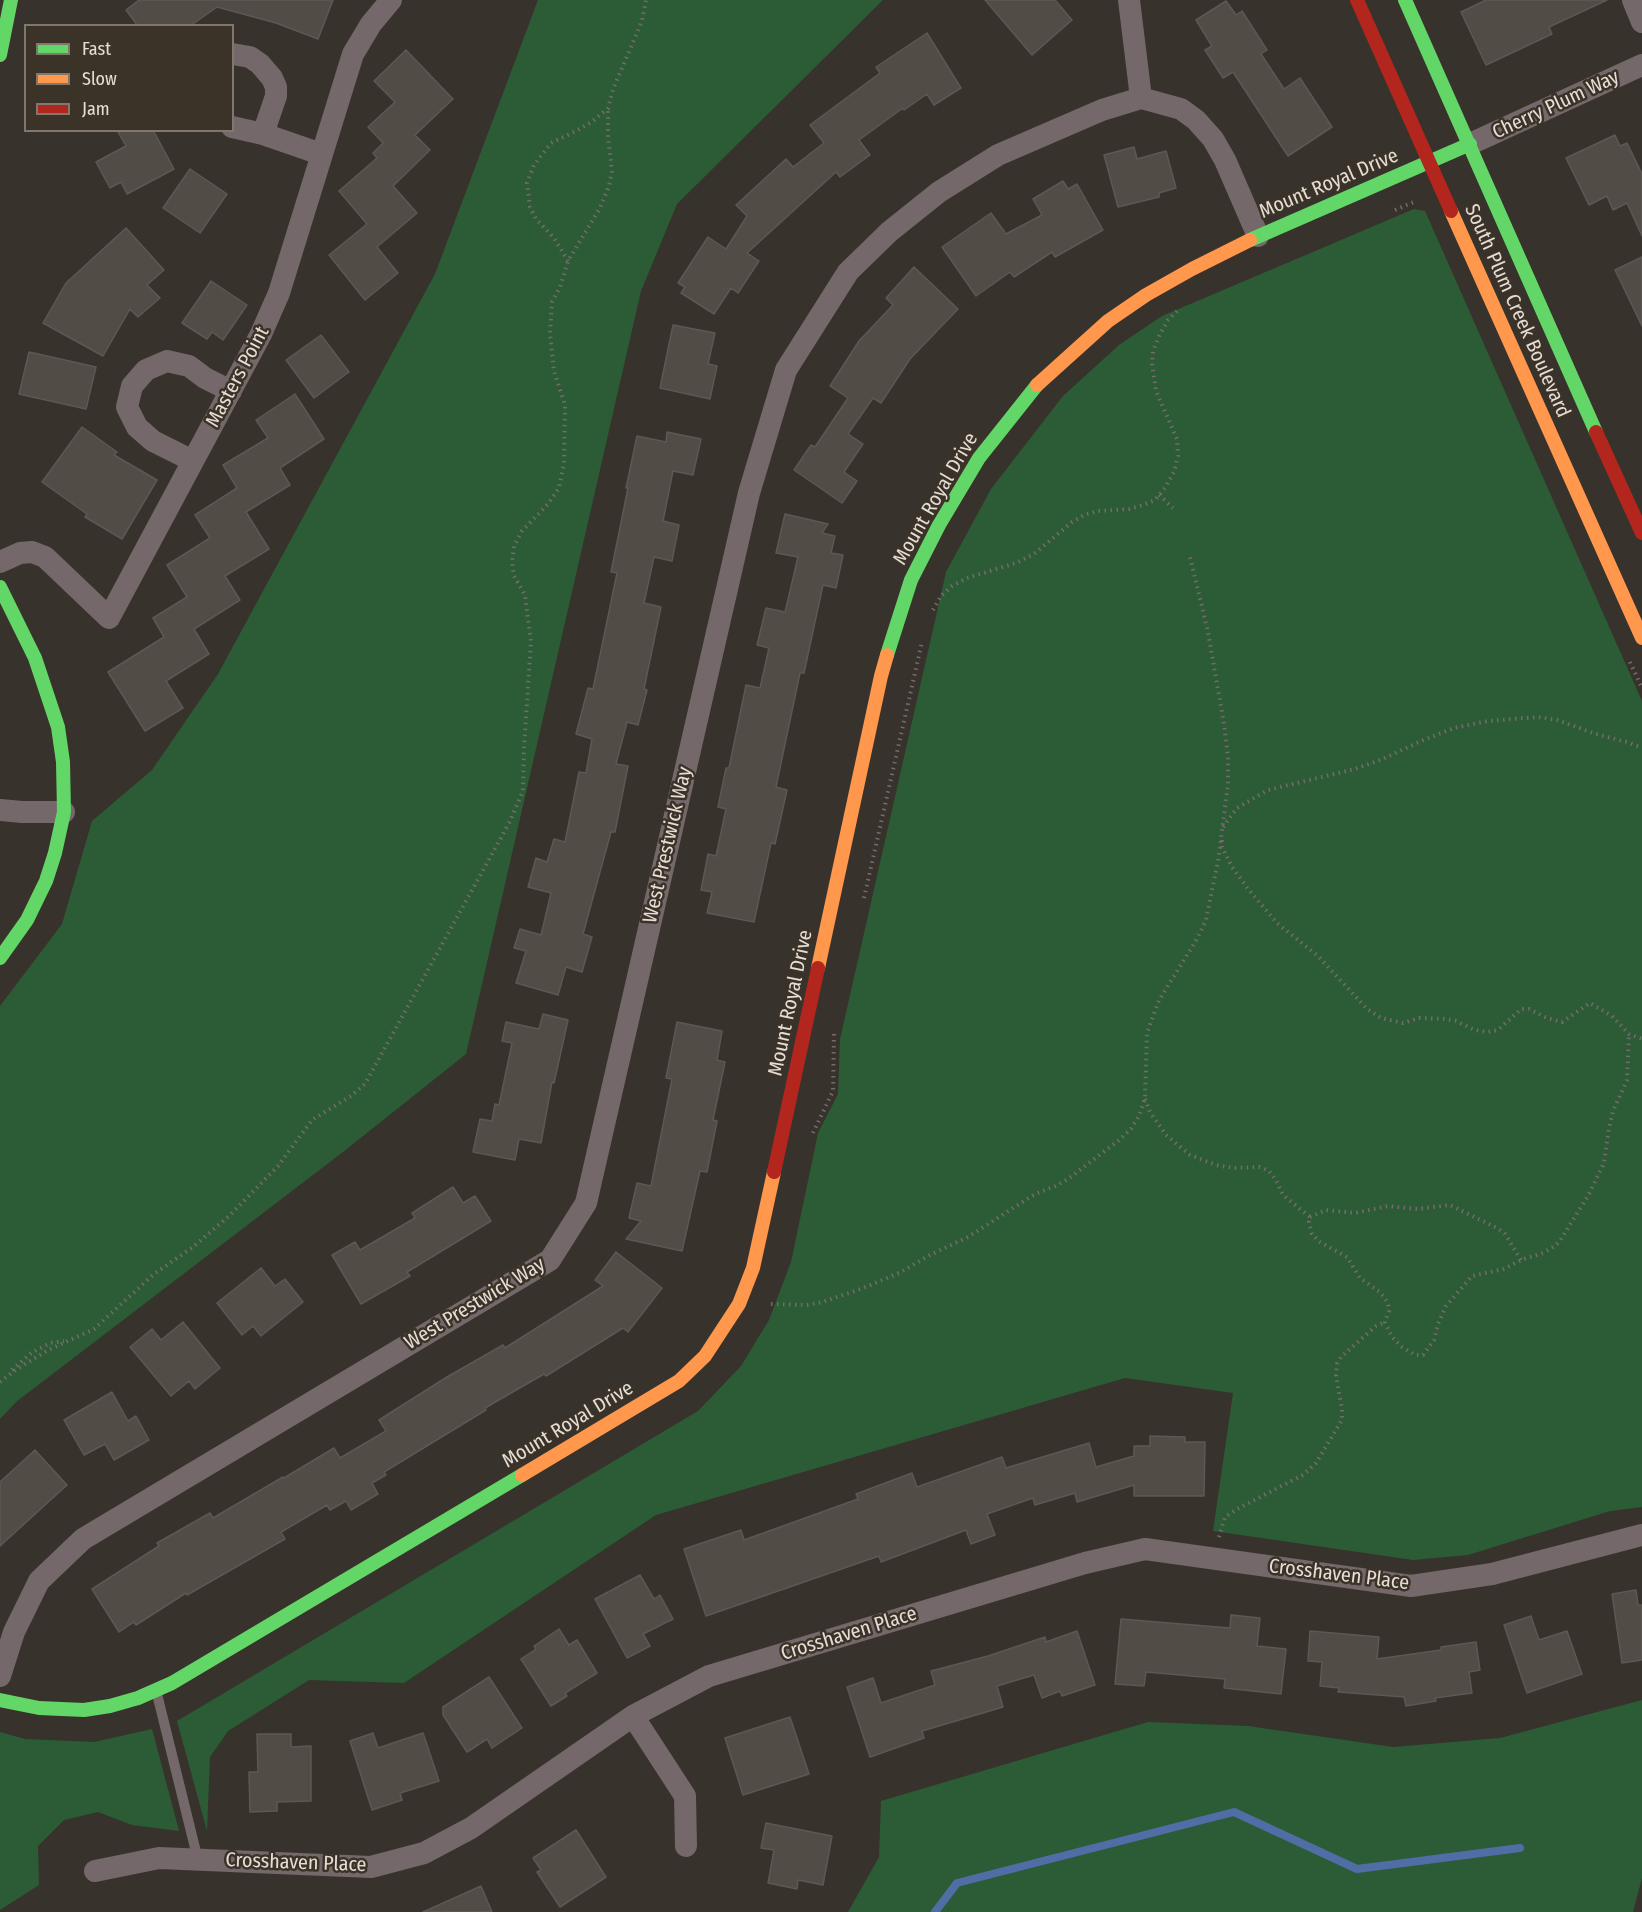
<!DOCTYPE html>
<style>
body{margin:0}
#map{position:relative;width:1642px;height:1912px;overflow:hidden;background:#38322c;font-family:"Fira Sans Condensed",sans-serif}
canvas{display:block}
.legend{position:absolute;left:24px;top:24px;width:210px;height:108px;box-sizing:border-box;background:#3c3328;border:2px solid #80776e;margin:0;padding:8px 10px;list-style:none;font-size:18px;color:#e5ded7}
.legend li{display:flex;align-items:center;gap:12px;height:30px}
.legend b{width:30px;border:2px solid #80776e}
</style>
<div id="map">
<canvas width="1642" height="1912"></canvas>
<ul class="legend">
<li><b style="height:8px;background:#63d668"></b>Fast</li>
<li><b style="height:8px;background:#ff974d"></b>Slow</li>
<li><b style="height:8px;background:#b3261e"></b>Jam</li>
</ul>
</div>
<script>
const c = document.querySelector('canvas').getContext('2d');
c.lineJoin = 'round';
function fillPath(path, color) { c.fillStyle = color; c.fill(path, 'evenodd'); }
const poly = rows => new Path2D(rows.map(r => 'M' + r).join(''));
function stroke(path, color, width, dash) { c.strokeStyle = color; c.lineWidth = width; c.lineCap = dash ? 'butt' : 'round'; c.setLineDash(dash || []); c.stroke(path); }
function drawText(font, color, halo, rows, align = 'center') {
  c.font = font + ' "Fira Sans Condensed",sans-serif'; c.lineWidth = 5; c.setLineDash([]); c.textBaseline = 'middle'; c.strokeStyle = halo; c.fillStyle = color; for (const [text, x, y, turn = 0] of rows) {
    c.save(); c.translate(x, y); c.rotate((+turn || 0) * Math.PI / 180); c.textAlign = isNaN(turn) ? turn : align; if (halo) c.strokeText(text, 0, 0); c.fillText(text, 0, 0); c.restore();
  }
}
const green = poly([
 [538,0,883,0,677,204,641,291,466,1054,343,1152,16,1402,0,1419,0,1006,62,924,92,821,152,770,218,674,435,274],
 [1414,209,1425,211,1642,701,1642,1507,1610,1511,1468,1555,1413,1560,1213,1531,1233,1393,1125,1378,656,1515,404,1683,309,1680,228,1731,210,1757,207,1831,177,1721,698,1411,741,1366,769,1320,791,1262,818,1133,838,1094,840,1039,946,572,991,489,1063,396,1119,345,1162,316],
 [1642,1700,1642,1878,1633,1912,848,1912,879,1857,881,1801,1148,1722,1248,1726,1393,1747,1500,1738],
 [152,1729,179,1831,132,1825,98,1812,64,1820,38,1846,39,1885,0,1910,0,1732,25,1739,94,1742]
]);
const stream = poly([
 [935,1912,957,1883,1234,1812,1357,1869,1520,1848]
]);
const building = poly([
 [139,0,333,0,318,39,276,23,217,7,190,26,138,26,126,10,139,0],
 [985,0,1055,0,1072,20,1032,55,985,0],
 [1486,0,1607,0,1549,27,1552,34,1486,65,1461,12,1486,0],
 [1226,1,1236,15,1242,11,1267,50,1261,54,1284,89,1300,78,1332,127,1288,156,1233,72,1223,78,1205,50,1212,46,1196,20,1226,1],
 [927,33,961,88,934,105,927,94,904,110,903,108,859,140,870,155,840,177,836,172,747,253,759,261,738,293,731,288,714,314,681,293,685,287,678,283,708,237,726,249,747,216,736,205,786,159,793,167,824,143,810,125,880,73,876,67,927,33],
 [406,50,453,99,415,135,430,150,393,186,417,213,377,247,398,273,365,300,329,255,367,224,339,191,377,158,373,153,383,143,368,127,395,102,374,81,406,50],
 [117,130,153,130,174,169,127,194,121,182,110,188,96,162,126,146,117,130],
 [1615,135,1620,146,1627,143,1642,174,1642,236,1627,203,1613,210,1607,196,1589,205,1566,158,1615,135],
 [1134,147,1137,159,1166,151,1176,188,1159,193,1159,197,1118,207,1104,155,1134,147],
 [190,169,227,194,200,233,163,208,190,169],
 [1063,181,1068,189,1077,184,1103,230,1055,257,1052,252,1014,277,1010,272,976,296,942,247,991,213,1006,234,1042,215,1033,199,1063,181],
 [126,228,164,270,147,285,160,298,138,317,130,309,103,356,43,323,66,283,126,228],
 [1642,257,1642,326,1615,270,1642,257],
 [914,267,958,309,910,359,881,403,873,398,848,434,863,444,844,472,857,481,842,503,794,470,811,445,815,447,848,398,830,386,859,341,893,305,886,298,914,267],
 [211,281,247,305,223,340,212,332,207,339,182,323,211,281],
 [673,325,715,333,708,364,717,366,710,399,660,388,673,325],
 [321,335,349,372,314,398,286,360,321,335],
 [29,352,96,367,86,409,19,394,29,352],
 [295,394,324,439,280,468,290,485,246,512,269,549,225,576,240,600,194,629,209,654,166,681,183,708,145,731,108,672,164,637,153,618,187,597,167,565,210,538,195,515,237,488,223,465,268,438,256,420,295,394],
 [82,427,117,452,114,455,157,480,122,539,85,517,87,514,42,482,82,427],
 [667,432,701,439,693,475,673,471,663,521,679,525,672,561,654,557,644,603,661,607,644,689,647,690,638,725,627,722,616,764,628,766,615,832,611,832,583,934,592,937,582,972,566,967,558,995,516,983,526,951,514,948,520,929,541,935,551,893,528,887,536,858,547,862,554,839,565,842,579,772,586,773,592,739,576,734,588,688,593,689,617,573,611,572,628,488,626,488,637,436,666,442,667,432],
 [785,514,828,524,822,533,835,536,831,553,843,555,836,588,823,585,804,673,800,673,776,787,787,790,775,844,771,843,754,922,707,913,712,892,701,890,708,854,716,856,726,809,718,807,726,768,729,768,746,685,760,688,769,648,757,645,766,608,785,612,798,557,776,553,785,514],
 [543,1014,568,1020,554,1083,552,1082,541,1143,519,1139,515,1160,473,1152,480,1119,492,1121,495,1104,499,1105,512,1043,502,1041,506,1022,539,1029,543,1014],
 [677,1022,722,1031,717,1060,725,1062,713,1120,717,1121,707,1172,700,1171,682,1251,626,1239,641,1221,629,1218,637,1183,651,1186,672,1079,666,1078,677,1022],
 [453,1187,463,1203,475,1196,491,1221,407,1272,410,1276,361,1304,332,1255,355,1242,360,1250,415,1218,412,1213,453,1187],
 [616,1252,662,1288,628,1332,623,1328,546,1376,544,1374,485,1408,486,1410,384,1472,386,1475,372,1483,378,1494,351,1510,346,1501,330,1510,327,1505,281,1532,285,1539,187,1595,186,1593,136,1625,134,1622,119,1632,92,1589,159,1546,157,1543,210,1513,213,1518,283,1477,284,1478,334,1448,340,1458,386,1431,379,1420,447,1377,503,1345,505,1348,603,1286,595,1280,616,1252],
 [261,1268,275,1286,285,1279,303,1302,261,1336,253,1326,242,1335,217,1303,261,1268],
 [183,1322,220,1368,195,1389,189,1381,171,1396,130,1347,152,1329,161,1340,183,1322],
 [112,1392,128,1421,136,1416,149,1440,114,1460,105,1444,84,1455,64,1420,112,1392],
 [1150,1436,1185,1437,1185,1442,1205,1442,1204,1496,1134,1496,1134,1485,1077,1502,1075,1493,1035,1505,1033,1498,987,1514,995,1535,971,1544,966,1530,881,1562,879,1556,706,1616,684,1549,741,1530,744,1540,858,1499,856,1494,912,1473,917,1487,1002,1457,1006,1468,1089,1443,1096,1467,1134,1456,1134,1446,1150,1446,1150,1436],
 [35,1450,67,1485,0,1546,0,1482,35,1450],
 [640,1575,654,1599,660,1595,673,1619,643,1634,650,1646,627,1658,595,1599,640,1575],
 [1636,1590,1638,1605,1642,1605,1642,1660,1622,1663,1612,1594,1636,1590],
 [1231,1615,1260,1618,1257,1646,1286,1649,1281,1694,1224,1688,1225,1679,1146,1672,1144,1686,1115,1684,1121,1619,1230,1628,1231,1615],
 [1531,1616,1539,1640,1567,1631,1582,1674,1527,1693,1504,1625,1531,1616],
 [559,1629,569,1645,577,1640,597,1673,565,1693,567,1696,551,1706,521,1659,536,1649,534,1646,559,1629],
 [1077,1631,1095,1685,1062,1696,1060,1691,1042,1698,1034,1675,997,1686,1003,1707,922,1731,924,1738,870,1757,847,1687,873,1678,881,1703,935,1685,931,1671,988,1656,1045,1637,1046,1642,1077,1631],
 [1310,1631,1379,1637,1377,1659,1441,1650,1441,1647,1476,1642,1480,1670,1469,1672,1472,1693,1435,1698,1436,1701,1406,1706,1404,1697,1338,1692,1339,1688,1320,1686,1322,1662,1308,1661,1310,1631],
 [489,1677,522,1728,492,1748,487,1739,467,1752,443,1715,443,1707,489,1677],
 [790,1717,809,1774,743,1795,725,1738,790,1717],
 [373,1733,378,1748,423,1733,439,1781,400,1793,402,1800,372,1810,350,1741,373,1733],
 [257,1734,291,1734,291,1747,311,1746,311,1801,277,1802,277,1811,250,1812,249,1772,258,1772,257,1734],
 [766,1823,832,1836,823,1885,798,1880,797,1889,768,1883,774,1850,761,1848,766,1823],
 [576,1830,606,1877,560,1907,537,1872,541,1870,533,1858,576,1830],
 [481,1886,492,1912,423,1912,481,1886]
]);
const path = poly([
 [1395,210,1416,201],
 [568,261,554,238,536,219,530,207,527,183,534,165,551,143,576,131,593,121,608,108,614,87,642,21,646,0],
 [1159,495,1173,508],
 [933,610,941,596,952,586,967,578,1016,563,1034,554,1072,522,1084,515,1098,511,1129,509,1143,505,1155,500,1165,488,1174,472,1178,456,1177,439,1156,391,1152,363,1153,351,1160,334,1168,320,1177,311],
 [1630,662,1642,688],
 [1223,827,1237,808,1268,790,1355,769,1383,759,1421,741,1454,728,1488,721,1538,717,1557,720,1596,734,1627,742,1642,748],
 [1222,840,1222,847,1232,867,1249,890,1277,923,1318,956,1367,1009,1381,1018,1403,1023,1419,1018,1444,1019,1456,1021,1475,1030,1488,1032,1498,1030,1521,1009,1529,1009,1547,1018,1562,1022,1590,1003,1612,1016,1629,1034,1642,1039],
 [864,898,922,642],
 [1145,1099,1150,1112,1166,1135,1190,1155,1216,1165,1233,1168,1260,1167,1269,1171,1276,1180,1283,1195,1310,1217,1309,1222,1312,1234,1320,1242,1347,1257,1360,1278,1381,1293,1388,1303,1389,1311,1385,1322,1392,1337,1402,1347,1415,1355,1423,1355,1434,1340,1438,1324,1446,1306,1472,1276,1504,1269,1521,1260,1543,1253,1555,1246,1561,1239,1588,1196,1604,1163,1609,1128,1613,1111,1627,1080,1629,1034],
 [813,1133,833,1091,834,1034],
 [1310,1217,1326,1210,1355,1213,1388,1206,1417,1209,1450,1205,1499,1229,1505,1234,1521,1260],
 [771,1304,807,1305,823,1302,866,1287,901,1272,930,1255,968,1237,1035,1194,1056,1186,1068,1179,1118,1141,1131,1129,1139,1116,1145,1098,1147,1033,1159,1000,1197,939,1206,920,1218,861,1228,784,1228,757,1224,724,1208,632,1190,557],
 [12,1370,31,1353,50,1343,64,1341],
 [0,1382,14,1371,48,1350,94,1329,154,1274,193,1247,229,1216,278,1166,312,1120,351,1096,365,1084,509,823,523,791,524,749,531,642,525,595,514,576,512,561,514,546,522,531,548,504,559,488,564,463,565,405,554,371,550,334,552,302,560,287,568,261,600,208,609,186,612,171,608,137,608,108],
 [1219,1537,1225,1517,1237,1509,1303,1475,1316,1463,1342,1420,1342,1409,1336,1376,1337,1364,1341,1357,1368,1333,1376,1326,1385,1322]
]);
const lane = poly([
 [157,1694,198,1860]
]);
const street = poly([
 [1129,0,1141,98],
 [1633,0,1642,22],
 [232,54,250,57,260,64,272,78,276,87,276,96,263,134],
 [232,127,263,134,321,154],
 [1470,144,1642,65],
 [193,461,153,441,137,427,127,407,132,386,146,370,167,361,189,366,205,378,231,391],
 [0,562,20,553,32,552,45,557,109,618,261,334,279,293,353,54,371,24,391,0],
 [0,810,22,812,64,812],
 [0,1676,14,1632,39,1581,83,1539,550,1260,586,1203,749,493,786,370,848,272,889,232,939,192,998,155,1102,110,1141,98,1181,109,1196,120,1213,139,1225,160,1258,236],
 [633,1716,685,1796,686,1846],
 [95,1871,159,1858,371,1867,424,1853,471,1828,633,1716,709,1676,1085,1563,1145,1549,1411,1586,1492,1574,1642,1535]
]);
const fast = poly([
 [1405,0,1596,432],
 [0,55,11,0],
 [1250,240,1470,144],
 [0,587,35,658,58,727,63,762,64,812,55,853,46,881,27,920,0,958],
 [887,655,911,580,939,525,979,458,1037,385],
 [0,1700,39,1708,84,1710,110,1706,138,1698,172,1683,522,1475]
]);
const slow = poly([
 [1451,211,1642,638],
 [1037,385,1108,321,1146,295,1192,269,1250,240],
 [818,968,881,676,887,655],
 [522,1475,679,1381,705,1356,739,1304,753,1268,774,1172]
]);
const jam = poly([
 [1357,0,1451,211],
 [1596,432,1642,533],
 [774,1172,818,968]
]);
const streetNames = [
 ["Cherry Plum Way",1556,105,-25],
 ["Mount Royal Drive",1329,184,-23],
 ["South Plum Creek Boulevard",1517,311,66],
 ["Masters Point",238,377,-62],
 ["Mount Royal Drive",936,499,-60],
 ["West Prestwick Way",668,845,-77],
 ["Mount Royal Drive",791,1003,-78],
 ["West Prestwick Way",475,1304,-31],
 ["Mount Royal Drive",568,1425,-31],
 ["Crosshaven Place",1339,1575,7],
 ["Crosshaven Place",849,1634,-17],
 ["Crosshaven Place",296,1863,2]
];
fillPath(green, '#2b5c36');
stroke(stream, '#506da5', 8);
fillPath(building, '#524c47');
stroke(building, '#5d5853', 1.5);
stroke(path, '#746c6b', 4, [1.5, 4.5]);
stroke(lane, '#74686a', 10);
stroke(street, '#74686a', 22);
stroke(fast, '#63d668', 14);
stroke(slow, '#ff974d', 14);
stroke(jam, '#b3261e', 14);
drawText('20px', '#e5ded7', '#3c3328', streetNames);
</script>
